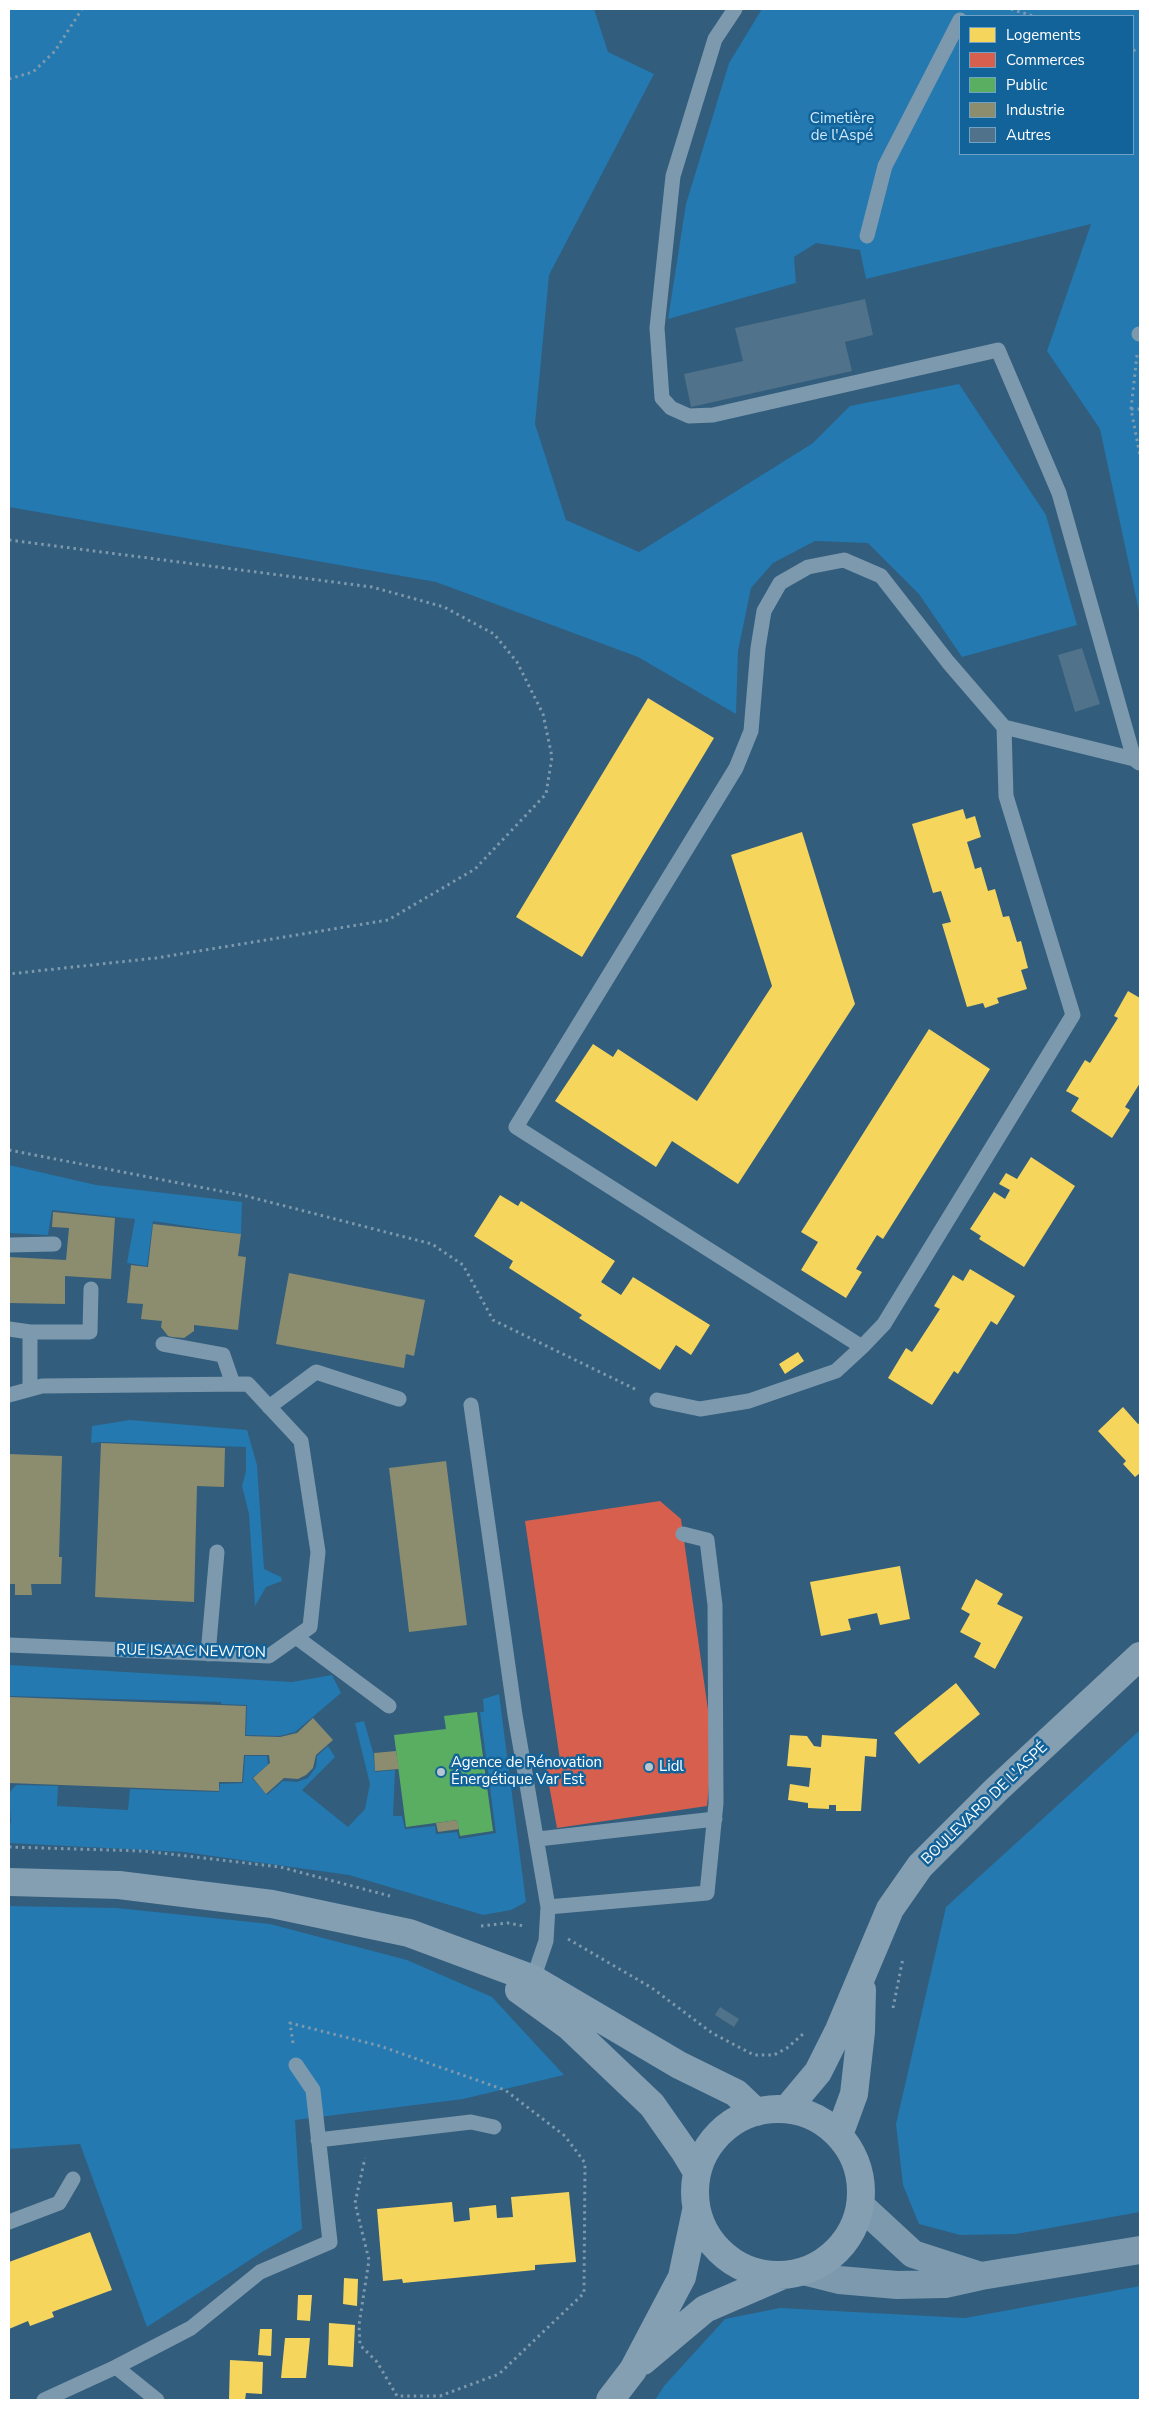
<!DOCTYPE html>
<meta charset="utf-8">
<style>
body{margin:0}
#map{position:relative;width:1149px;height:2409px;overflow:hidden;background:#325d7c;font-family:"Nunito Sans",sans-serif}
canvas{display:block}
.frame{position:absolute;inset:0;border:10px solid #fff;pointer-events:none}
.legend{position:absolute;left:959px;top:15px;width:175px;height:140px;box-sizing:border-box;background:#13639b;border:1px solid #71a1c3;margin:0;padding:6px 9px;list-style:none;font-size:15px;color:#fff}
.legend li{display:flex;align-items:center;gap:10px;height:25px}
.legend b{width:25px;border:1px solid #71a1c3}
</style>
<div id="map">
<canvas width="1149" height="2409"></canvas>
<div class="frame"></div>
<ul class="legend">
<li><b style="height:14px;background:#f6d55c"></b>Logements</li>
<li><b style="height:14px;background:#d6604d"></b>Commerces</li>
<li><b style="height:14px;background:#5aae61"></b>Public</li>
<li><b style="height:14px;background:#8c8c6e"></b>Industrie</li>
<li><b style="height:14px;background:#50728a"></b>Autres</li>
</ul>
</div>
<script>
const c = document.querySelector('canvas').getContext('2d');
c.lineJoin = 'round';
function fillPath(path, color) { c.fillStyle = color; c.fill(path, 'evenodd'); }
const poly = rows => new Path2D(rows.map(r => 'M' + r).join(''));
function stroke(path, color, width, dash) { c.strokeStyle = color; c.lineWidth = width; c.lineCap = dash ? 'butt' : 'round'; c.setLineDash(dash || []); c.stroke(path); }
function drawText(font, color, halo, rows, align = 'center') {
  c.font = font + ' "Nunito Sans",sans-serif'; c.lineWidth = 5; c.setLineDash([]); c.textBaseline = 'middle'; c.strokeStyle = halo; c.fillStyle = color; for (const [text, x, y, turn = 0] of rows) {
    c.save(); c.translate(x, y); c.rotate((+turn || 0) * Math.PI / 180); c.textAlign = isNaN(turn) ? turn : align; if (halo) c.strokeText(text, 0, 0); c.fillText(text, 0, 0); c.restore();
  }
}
const green = poly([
 [9,9,594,9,608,52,654,74,549,275,535,424,566,520,639,552,813,443,850,406,959,384,1046,515,1077,625,962,657,919,594,868,543,815,541,773,563,751,588,738,651,736,714,638,657,436,582,9,507],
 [762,9,1140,9,1140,616,1100,429,1047,351,1091,224,866,279,860,250,816,243,794,257,796,283,668,319,686,204,729,63],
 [960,16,1133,16,1133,154,960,154],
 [9,1165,96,1185,242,1202,241,1234,153,1221,147,1266,127,1263,135,1219,52,1210,48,1235,9,1233],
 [130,1420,247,1430,257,1465,264,1569,281,1577,282,1581,266,1587,255,1606,249,1514,242,1486,246,1471,246,1447,101,1442,91,1443,92,1426],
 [9,1665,292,1682,332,1675,341,1693,295,1732,279,1736,246,1735,247,1705,221,1704,221,1702,9,1696],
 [499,1694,526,1902,511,1910,483,1915,349,1875,184,1852,9,1843,9,1825,11,1822,9,1793,16,1785,58,1786,57,1806,128,1810,130,1789,219,1792,220,1784,243,1783,245,1756,267,1756,268,1765,252,1778,267,1795,283,1781,297,1782,308,1778,316,1767,317,1756,328,1746,335,1757,302,1790,348,1827,365,1809,370,1784,355,1723,364,1721,373,1752,375,1772,395,1770,393,1816,402,1816,405,1829,435,1826,436,1834,457,1832,459,1839,496,1833,480,1712,484,1712,483,1699],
 [1140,1730,1140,2212,1016,2234,960,2235,919,2224,903,2185,896,2124,946,1907],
 [9,1906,117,1908,270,1924,407,1960,492,1997,564,2075,463,2099,295,2120,302,2229,262,2252,147,2327,80,2144,9,2149],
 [1140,2286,1140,2400,655,2400,664,2386,725,2319,780,2308,965,2318]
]);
const homes = poly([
 [648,698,714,738,582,957,516,917],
 [963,809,966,819,975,816,981,837,967,842,975,869,981,867,988,891,995,889,1003,917,1009,916,1017,942,1021,941,1028,968,1021,970,1027,989,997,998,999,1003,985,1008,983,1003,967,1007,942,924,951,922,941,891,933,893,912,824],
 [802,832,855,1004,738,1184,672,1141,656,1167,555,1101,593,1044,613,1057,618,1049,697,1101,772,986,731,855],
 [1128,991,1140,998,1140,1083,1125,1107,1130,1110,1112,1138,1071,1111,1079,1098,1066,1091,1085,1060,1090,1063,1118,1018,1114,1016],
 [929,1029,990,1069,883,1239,877,1235,856,1269,862,1272,846,1298,801,1270,818,1242,801,1232],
 [1031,1157,1075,1186,1024,1267,979,1239,981,1236,970,1229,994,1192,1005,1199,1010,1190,999,1184,1006,1173,1017,1179],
 [500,1195,518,1206,521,1201,615,1261,601,1282,621,1295,633,1277,710,1325,691,1355,676,1345,660,1370,579,1318,582,1315,509,1268,513,1261,474,1236],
 [970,1269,1015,1296,997,1325,991,1321,958,1374,954,1371,932,1405,888,1378,906,1348,912,1352,940,1309,934,1306,953,1275,963,1281],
 [798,1352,804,1361,785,1374,779,1364],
 [1123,1407,1138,1424,1140,1423,1140,1473,1135,1477,1123,1464,1126,1461,1098,1431],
 [900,1566,910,1619,880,1625,877,1613,848,1619,851,1630,821,1636,810,1582],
 [976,1579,1003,1594,997,1604,1023,1617,995,1669,974,1657,981,1643,960,1632,970,1614,961,1609],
 [956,1683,980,1714,919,1764,894,1733],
 [790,1735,807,1736,814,1746,821,1747,822,1735,877,1739,876,1757,865,1756,861,1811,836,1811,836,1805,829,1805,829,1809,808,1808,808,1803,788,1800,790,1784,809,1787,811,1768,787,1766],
 [569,2192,576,2262,535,2265,535,2270,403,2283,402,2279,383,2281,377,2209,452,2202,454,2222,470,2220,469,2208,496,2205,497,2218,513,2217,511,2197],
 [90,2232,112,2290,52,2312,54,2317,30,2326,28,2321,9,2329,9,2262],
 [344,2278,358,2279,357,2306,343,2304],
 [298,2295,312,2295,310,2321,297,2320],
 [329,2323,355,2325,353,2367,328,2365],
 [260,2329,272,2329,271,2356,258,2355],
 [285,2338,310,2338,306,2378,281,2378],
 [230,2360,263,2362,262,2394,246,2393,245,2400,229,2400]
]);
const shops = poly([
 [660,1501,681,1519,713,1745,707,1806,557,1828,546,1769,561,1767,525,1521]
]);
const public = poly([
 [477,1712,493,1831,460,1836,457,1820,406,1827,394,1735,446,1729,444,1716]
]);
const industry = poly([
 [53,1212,115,1218,111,1279,65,1276,65,1304,9,1303,9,1257,66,1260,69,1228,52,1227],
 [153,1224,241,1234,238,1256,246,1257,238,1330,194,1325,194,1331,184,1338,172,1337,168,1336,161,1327,162,1321,141,1319,143,1304,127,1303,131,1265,148,1267],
 [289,1273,425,1300,414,1356,406,1354,404,1368,276,1344],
 [101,1443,225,1448,224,1487,197,1486,194,1602,95,1597],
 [9,1454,62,1456,59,1557,62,1557,61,1584,31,1584,32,1595,15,1595,15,1584,9,1584],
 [446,1461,467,1625,409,1632,389,1468],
 [9,1697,246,1706,245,1736,280,1737,297,1733,313,1718,333,1740,316,1755,313,1768,306,1775,298,1779,284,1778,266,1794,253,1778,270,1763,269,1755,244,1755,242,1782,219,1782,219,1791,9,1783],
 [396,1751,399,1769,375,1771,374,1753],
 [457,1820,459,1829,438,1832,436,1823]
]);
const building = poly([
 [865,299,873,335,845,342,852,371,691,407,684,374,743,361,735,328],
 [1082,648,1100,704,1075,712,1058,655],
 [720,2007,739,2019,734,2027,715,2015]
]);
const path = poly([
 [1011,9,1033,16],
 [1133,50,1140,52],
 [9,79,33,72,55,51,82,9],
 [1137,355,1131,409,1140,456],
 [1131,409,1140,409],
 [9,540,372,587,444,607,494,634,517,662,543,714,552,757,546,794,475,869,388,920,156,958,9,974],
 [9,1150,246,1196,432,1244,463,1265,493,1320,637,1390],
 [9,1847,143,1851,280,1867,390,1896],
 [481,1926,508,1923,524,1926],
 [568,1939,652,1988,712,2033,754,2055,774,2055,787,2048,803,2034],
 [893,2008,903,1958],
 [293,2043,290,2023,380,2046,505,2090,565,2136,585,2163,584,2293,499,2374,440,2396,397,2396,377,2362,360,2345,359,2325,369,2260,355,2203,365,2158]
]);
const lane = poly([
 [735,9,715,39,673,176,657,328,662,398,671,408,689,416,713,415,998,350,1059,493,1134,759,1139,763],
 [867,236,885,166,960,20],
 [1139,334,1140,334],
 [9,1245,54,1244],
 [9,1329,30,1332],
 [163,1344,223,1355,233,1384],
 [862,1347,884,1324,1073,1015,1006,796,1004,727],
 [30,1389,30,1332,90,1332,91,1289],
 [9,1395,42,1386,248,1384,301,1441,318,1552,310,1627,269,1656,9,1645],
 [657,1400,700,1409,749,1401,836,1371,862,1347,516,1127,736,768,751,731,758,648,764,611,780,583,808,567,844,560,881,576,948,662,1004,727,1134,759],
 [471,1405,515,1715,548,1907],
 [269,1407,316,1372,399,1399],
 [296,1637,389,1706],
 [208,1654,217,1552],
 [538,1839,715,1819],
 [533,1979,546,1941,548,1907,707,1893,716,1803,715,1605,707,1540,683,1534],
 [318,2140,471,2122,494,2127],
 [9,2222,59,2203,73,2179],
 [116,2367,157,2400],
 [44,2400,116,2367,191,2328,260,2272,330,2242,313,2090,296,2065]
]);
const street = poly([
 [861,2206,913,2254,981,2276],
 [807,2272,839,2280,897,2285,945,2284,981,2276,1140,2250]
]);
const secondary = poly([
 [9,1882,119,1885,272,1904,409,1933,533,1979,679,2065,736,2093,756,2112],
 [519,1990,570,2027,652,2105,685,2152,697,2172],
 '695 2192a83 83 0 1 1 166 0a83 83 0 1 1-166 0Z',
 [787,2109,818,2072,839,2030,890,1909,920,1866,996,1790,1140,1656],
 [839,2135,854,2094,861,2032,862,1990],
 [643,2361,705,2309,779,2277],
 [610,2400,633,2370,682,2277,696,2211]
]);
const markers = [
 [649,1767,5,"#b7c6d1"],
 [441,1772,5,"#b7c6d1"]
];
const parkNames = [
 ["Cimetière",842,119],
 ["de l'Aspé",842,136]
];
const streetNames = [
 ["RUE ISAAC NEWTON",191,1652,1],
 ["BOULEVARD DE L'ASPÉ",985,1804,-44]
];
const poiNames = [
 ["Agence de Rénovation",451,1763],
 ["Énergétique Var Est",451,1780],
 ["Lidl",659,1767]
];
fillPath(green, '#2379b0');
fillPath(homes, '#f6d55c');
fillPath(shops, '#d6604d');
fillPath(public, '#5aae61');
fillPath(industry, '#8c8c6e');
fillPath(building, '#50728a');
stroke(path, '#7d99ae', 3, [2.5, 4]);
stroke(lane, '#7d99ae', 15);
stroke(street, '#7d99ae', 28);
stroke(secondary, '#849eb2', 28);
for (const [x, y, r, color] of markers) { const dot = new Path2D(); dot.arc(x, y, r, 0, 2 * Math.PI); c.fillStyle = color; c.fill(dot); stroke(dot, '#13639b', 2); }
drawText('15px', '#cfebfd', '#13639b', parkNames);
drawText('15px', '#fff', '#13639b', streetNames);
drawText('15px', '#fff', '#13639b', poiNames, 'left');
</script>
